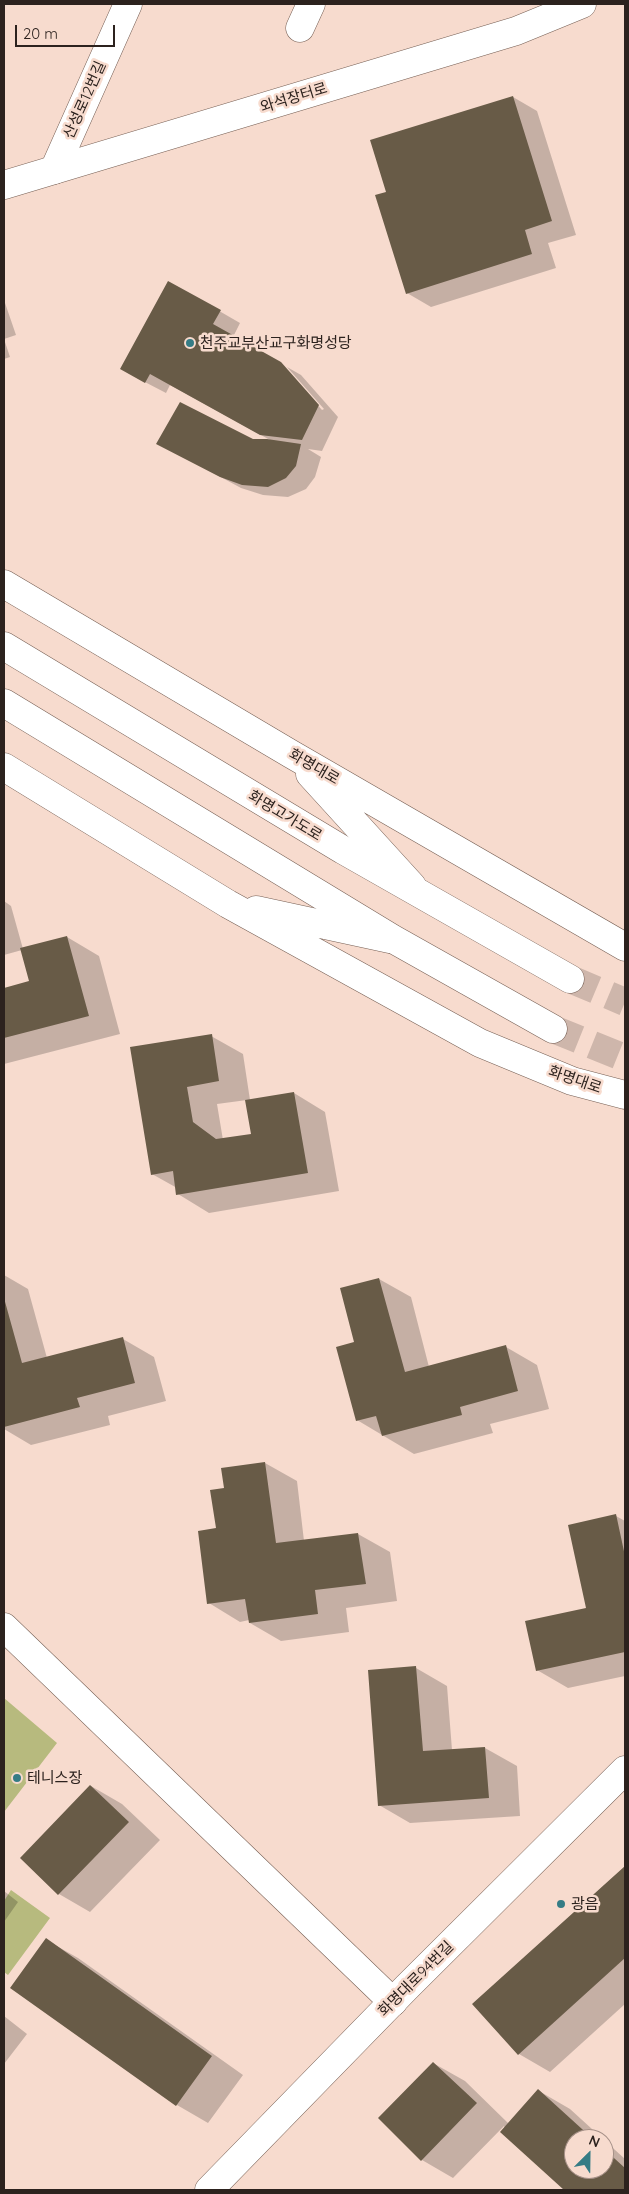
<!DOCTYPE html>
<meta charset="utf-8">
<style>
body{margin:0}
#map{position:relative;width:629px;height:2194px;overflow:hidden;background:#f7dbce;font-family:Quicksand,sans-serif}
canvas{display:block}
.frame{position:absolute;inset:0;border:5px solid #2c221e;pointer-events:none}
.north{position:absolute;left:564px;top:2129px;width:50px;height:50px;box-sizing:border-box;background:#f7dbce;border:1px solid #a69188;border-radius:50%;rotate:23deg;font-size:14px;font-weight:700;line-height:20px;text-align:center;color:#2c221e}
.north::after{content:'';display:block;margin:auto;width:18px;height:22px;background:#357c85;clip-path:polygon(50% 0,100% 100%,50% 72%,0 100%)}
.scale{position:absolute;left:15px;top:25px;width:100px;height:22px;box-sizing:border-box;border:2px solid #2c221e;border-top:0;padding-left:6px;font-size:15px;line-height:18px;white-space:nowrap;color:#2c221e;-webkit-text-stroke:4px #f7dbce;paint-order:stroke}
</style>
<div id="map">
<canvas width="629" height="2194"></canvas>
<div class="frame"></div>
<div class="north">N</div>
<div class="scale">20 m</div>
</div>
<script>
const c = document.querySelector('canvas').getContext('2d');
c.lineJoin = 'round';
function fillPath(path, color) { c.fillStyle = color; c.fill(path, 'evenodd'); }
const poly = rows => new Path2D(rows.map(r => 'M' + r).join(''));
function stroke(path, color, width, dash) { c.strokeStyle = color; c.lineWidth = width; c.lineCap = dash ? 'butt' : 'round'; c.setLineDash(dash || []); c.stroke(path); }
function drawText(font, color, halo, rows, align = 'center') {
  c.font = font + ' Quicksand,"Noto Sans KR",sans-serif'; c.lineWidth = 5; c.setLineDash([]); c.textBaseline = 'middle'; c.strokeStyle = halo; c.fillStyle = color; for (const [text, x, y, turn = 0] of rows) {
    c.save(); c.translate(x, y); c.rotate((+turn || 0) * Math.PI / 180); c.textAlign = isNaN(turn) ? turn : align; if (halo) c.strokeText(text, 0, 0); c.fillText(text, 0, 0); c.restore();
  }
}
const green = poly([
 [4,1698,57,1743,4,1812],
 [11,1890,50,1918,8,1975,4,1972,4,1901]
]);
const shadow = poly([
 [513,97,537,111,576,235,548,243,556,268,431,307,407,293,388,192],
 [169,282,240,323,233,337,280,363,322,410,324,409,287,367,301,375,338,417,322,451,308,449,321,457,315,477,306,489,288,497,263,495,241,488,178,454,252,441,270,440,170,385,166,393,141,380],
 [4,300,16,335,4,339],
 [4,339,10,357,4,359],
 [4,901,11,906,23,949,67,937,99,956,120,1034,4,1064,4,989,30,982,22,950,4,955],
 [211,1036,243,1054,250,1100,294,1093,325,1112,339,1191,209,1213,178,1194,177,1188,152,1174,131,1048],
 [247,1100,253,1135,223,1140,217,1104],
 [4,1275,28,1289,47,1358,123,1339,154,1357,166,1401,108,1416,110,1425,31,1445,4,1429],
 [379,1279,411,1297,429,1367,506,1347,537,1365,549,1409,490,1424,493,1433,414,1454,357,1420,356,1343,341,1289],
 [265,1463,297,1481,304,1541,358,1534,390,1552,397,1601,346,1608,349,1632,281,1641,250,1623,249,1620,240,1622,209,1603,217,1529,226,1489],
 [616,1516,625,1521,625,1676,568,1688,537,1670,588,1609],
 [416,1668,447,1686,452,1750,485,1748,517,1766,520,1816,410,1823,379,1805],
 [91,1786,122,1804,160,1840,90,1912,59,1894],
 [625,1867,625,2004,550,2072,519,2054,474,2004],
 [4,1891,18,1902,4,1922],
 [46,1940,78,1958,243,2075,208,2123,177,2105,12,1988],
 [4,2016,27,2034,4,2064],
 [433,2063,465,2081,509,2124,539,2091,570,2109,603,2139,574,2139,574,2169,604,2169,604,2140,625,2159,625,2190,566,2190,501,2132,505,2128,504,2126,453,2178,422,2160]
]);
const building = poly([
 [513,96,552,221,525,230,532,254,406,294,375,195,386,192,370,140],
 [168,281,221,310,213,324,281,362,319,405,302,440,260,435,150,374,145,383,120,369],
 [180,402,253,439,267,439,301,444,296,466,286,478,268,487,242,485,220,477,156,444],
 [67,936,89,1016,4,1038,4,988,29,981,20,948],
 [212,1034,219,1081,187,1087,193,1122,216,1139,251,1134,245,1100,294,1092,308,1173,176,1195,173,1171,151,1175,130,1047],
 [379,1278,405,1372,506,1345,518,1391,460,1407,462,1415,382,1436,376,1416,356,1421,336,1347,354,1342,340,1288],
 [4,1298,22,1363,123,1337,135,1383,77,1398,80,1407,4,1427],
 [265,1462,276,1543,358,1533,366,1584,315,1590,318,1614,249,1623,245,1599,207,1604,198,1531,216,1528,210,1490,224,1488,221,1468],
 [616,1514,625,1556,625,1652,536,1671,525,1621,586,1608,568,1525],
 [416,1666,423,1751,485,1747,489,1798,378,1806,368,1670],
 [90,1785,129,1822,58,1895,20,1858],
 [625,1866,625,1958,518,2055,472,2004],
 [46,1938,212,2056,176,2106,10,1988],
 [433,2062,477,2103,421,2161,378,2118],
 [538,2089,593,2139,574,2139,574,2169,604,2169,604,2149,625,2168,625,2190,564,2190,500,2132]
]);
const highwayTunnel = poly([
 [570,979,625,1002],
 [553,1029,625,1058]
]);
const street = poly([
 [300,28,311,4],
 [54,170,128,4],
 [4,1627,393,2002]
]);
const secondary = poly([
 [4,185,516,31,582,4],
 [209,2190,407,1987,625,1770]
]);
const primary = poly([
 [4,584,291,754,625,947],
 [4,767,228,904,480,1043,572,1081,625,1095],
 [310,774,412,886],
 [256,910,390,939]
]);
const highway = poly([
 [4,646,343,850,570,979],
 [4,703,393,939,553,1029]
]);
const markers = [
 [190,343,5,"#357c85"],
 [17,1778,5,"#357c85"],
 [561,1904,5,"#357c85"]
];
const streetNames = [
 ["와석장터로",294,98,-17],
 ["산성로12번길",85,100,-66],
 ["화명대로",314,767,30],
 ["화명고가도로",285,816,31],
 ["화명대로",575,1080,19],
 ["화명대로94번길",416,1979,-45]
];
const poiNames = [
 ["천주교부산교구화명성당",200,343],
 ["테니스장",27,1778],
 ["광음",571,1904]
];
fillPath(green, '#b7ba7e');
fillPath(shadow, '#0003');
fillPath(building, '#685b47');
stroke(highwayTunnel, '#ceb6ab', 28, [28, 14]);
stroke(street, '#765f54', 29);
stroke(secondary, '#765f54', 29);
stroke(primary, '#765f54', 29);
stroke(highway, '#765f54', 29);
stroke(street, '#fff', 28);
stroke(secondary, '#fff', 28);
stroke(primary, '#fff', 28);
stroke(highway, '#fff', 28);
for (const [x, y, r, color] of markers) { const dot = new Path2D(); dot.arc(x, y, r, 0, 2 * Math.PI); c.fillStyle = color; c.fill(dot); stroke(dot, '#f7dbce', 2); }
drawText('15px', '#2c221e', '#f7dbce', streetNames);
drawText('15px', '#2c221e', '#f7dbce', poiNames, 'left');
</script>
